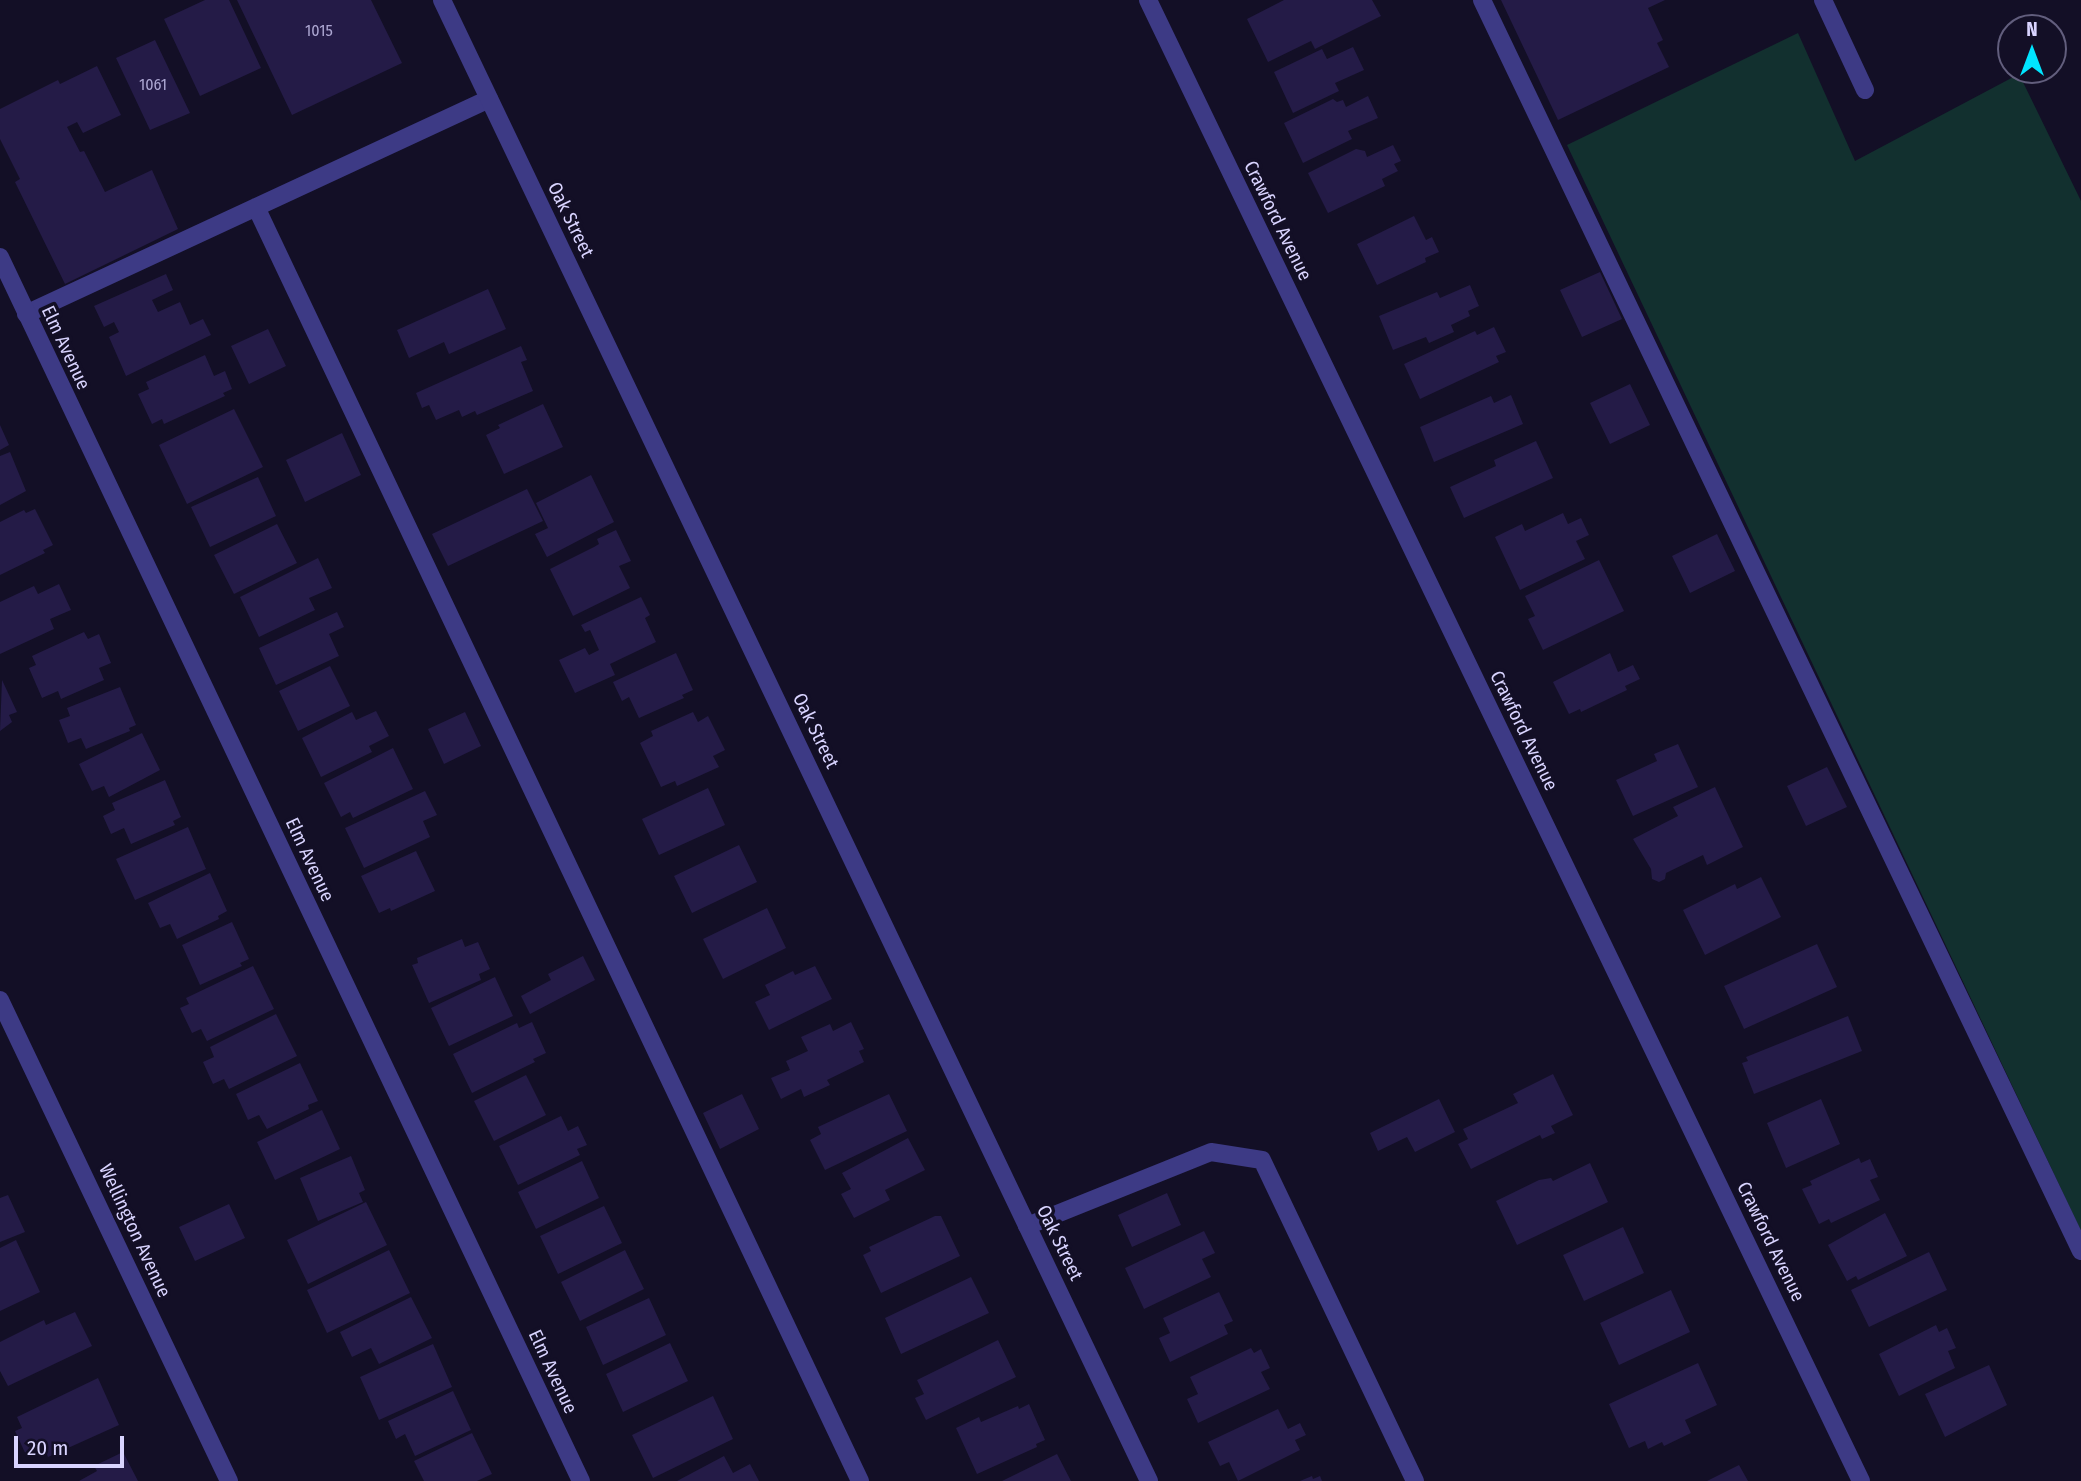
<!DOCTYPE html>
<style>
body{margin:0}
#map{position:relative;width:2081px;height:1481px;overflow:hidden;background:#130f26;font-family:"Fira Sans Condensed",sans-serif}
canvas{display:block}
.north{position:absolute;left:1997px;top:14px;width:70px;height:70px;box-sizing:border-box;background:#130f26;border:2px solid #625e7d;border-radius:50%;rotate:0deg;font-size:19px;font-weight:700;line-height:28px;text-align:center;color:#d9d4ff}
.north::after{content:'';display:block;margin:auto;width:24px;height:32px;background:#00e5ff;clip-path:polygon(50% 0,100% 100%,50% 72%,0 100%)}
.scale{position:absolute;left:14px;top:1436px;width:110px;height:32px;box-sizing:border-box;border:4px solid #d9d4ff;border-top:0;padding-left:9px;font-size:21px;line-height:24px;white-space:nowrap;color:#d9d4ff;-webkit-text-stroke:5px #130f26;paint-order:stroke}
</style>
<div id="map">
<canvas width="2081" height="1481"></canvas>
<div class="north">N</div>
<div class="scale">20 m</div>
</div>
<script>
const c = document.querySelector('canvas').getContext('2d');
c.lineJoin = 'round';
function fillPath(path, color) { c.fillStyle = color; c.fill(path, 'evenodd'); }
const poly = rows => new Path2D(rows.map(r => 'M' + r).join(''));
function stroke(path, color, width, dash) { c.strokeStyle = color; c.lineWidth = width; c.lineCap = dash ? 'butt' : 'round'; c.setLineDash(dash || []); c.stroke(path); }
function drawText(font, color, halo, rows, align = 'center') {
  c.font = font + ' "Fira Sans Condensed",sans-serif'; c.lineWidth = 7; c.setLineDash([]); c.textBaseline = 'middle'; c.strokeStyle = halo; c.fillStyle = color; for (const [text, x, y, turn = 0] of rows) {
    c.save(); c.translate(x, y); c.rotate((+turn || 0) * Math.PI / 180); c.textAlign = isNaN(turn) ? turn : align; if (halo) c.strokeText(text, 0, 0); c.fillText(text, 0, 0); c.restore();
  }
}
const green = poly([
 [1798,33,1855,161,2019,74,2081,201,2081,1231,1567,145]
]);
const building = poly([
 [205,0,229,0,261,68,200,96,164,19],
 [237,0,371,0,402,63,292,115],
 [1284,0,1372,0,1381,16,1315,49,1311,41,1268,62,1247,19],
 [1501,0,1665,0,1648,8,1663,40,1657,43,1669,67,1558,120],
 [155,40,190,113,150,130,116,58],
 [1353,47,1364,70,1335,83,1339,91,1293,113,1274,72,1322,49,1327,59],
 [97,66,121,115,83,133,77,122,67,127,80,152,84,151,105,192,152,170,178,229,65,284,15,182,20,179,0,139,0,109,58,80,60,84],
 [1368,96,1378,118,1348,131,1352,139,1303,163,1284,123,1333,99,1337,102,1343,100,1346,107],
 [1393,145,1401,161,1394,164,1398,171,1382,179,1385,186,1328,213,1308,173,1356,149,1365,151,1367,157],
 [1414,216,1426,240,1432,237,1439,252,1425,258,1426,262,1377,285,1357,244],
 [1600,272,1622,319,1582,337,1560,290],
 [166,274,173,290,152,300,158,312,180,302,190,325,203,319,211,335,126,376,109,337,119,332,114,322,104,327,94,306],
 [1470,285,1479,306,1468,311,1470,316,1451,325,1454,332,1429,343,1426,337,1393,350,1379,316,1437,292,1440,298],
 [488,289,506,329,449,354,444,342,409,358,397,330],
 [1494,327,1506,352,1496,356,1499,362,1420,399,1404,364,1475,331,1477,335],
 [268,329,286,366,249,384,231,346],
 [521,346,527,360,521,362,533,391,477,415,475,411,462,417,459,410,436,420,429,405,422,408,416,393],
 [205,355,214,376,225,371,232,389,223,393,225,396,164,424,162,419,152,424,138,394,149,389,146,382],
 [1630,384,1650,425,1610,444,1590,403],
 [1511,395,1523,424,1434,462,1420,427,1491,396,1494,403],
 [543,404,563,447,504,474,486,435,500,428,498,425],
 [234,409,263,467,187,504,159,445],
 [0,425,9,445,0,450],
 [342,433,361,475,305,502,286,460],
 [1536,441,1553,478,1464,518,1450,487,1496,466,1494,460],
 [10,452,26,491,0,505,0,456],
 [591,475,614,522,547,557,535,534,548,528,536,503],
 [258,477,276,516,210,547,191,507],
 [527,489,543,521,448,566,432,534],
 [35,509,53,545,43,550,45,553,0,575,0,522,24,510,26,513],
 [1563,513,1568,524,1581,518,1589,535,1576,541,1585,559,1520,590,1495,537,1522,524,1525,531],
 [277,524,297,563,234,594,214,555],
 [616,530,631,561,619,566,630,588,573,616,550,569,594,547,599,544,597,539],
 [1717,534,1735,571,1690,593,1672,556],
 [318,558,332,588,309,598,315,610,259,637,240,597],
 [1599,560,1624,611,1543,650,1528,619,1535,616,1525,596],
 [59,584,71,610,50,619,54,629,0,654,0,602,34,586,38,594],
 [641,597,650,615,645,618,656,642,610,664,615,675,575,693,559,660,585,648,589,655,599,650,590,630,585,632,581,625],
 [337,612,344,627,329,634,339,656,276,685,259,648],
 [84,632,88,639,99,634,111,663,99,668,104,680,61,699,58,691,42,698,29,668,36,665,32,656],
 [676,653,693,690,682,695,684,698,639,718,629,697,622,701,613,682],
 [1610,653,1618,672,1633,665,1640,679,1625,686,1627,690,1581,712,1580,709,1569,714,1553,682],
 [330,666,350,706,298,731,279,691],
 [2,680,17,712,9,715,12,722,0,731],
 [120,687,136,725,129,728,130,731,86,749,81,738,68,743,59,720,70,716,67,708],
 [376,711,389,736,369,746,372,752,321,777,302,738,352,712,356,720],
 [465,712,481,746,444,764,428,729],
 [693,712,698,722,708,716,725,750,713,756,719,767,677,786,675,781,661,787,640,743,653,736,651,731],
 [142,733,160,770,109,797,104,786,92,791,79,764],
 [1678,744,1698,787,1633,816,1616,780,1657,761,1654,754],
 [393,748,413,789,353,818,350,812,341,817,324,783],
 [1827,767,1847,807,1806,826,1787,786],
 [165,780,181,817,173,821,175,825,131,844,124,828,111,834,103,816,115,810,112,803],
 [1715,787,1743,847,1707,865,1703,855,1666,873,1665,879,1659,882,1652,879,1651,869,1633,839,1678,816,1673,807],
 [708,788,725,825,659,855,642,819],
 [425,791,437,815,423,821,430,837,364,868,345,828],
 [188,827,206,869,135,900,116,859],
 [739,845,757,882,692,913,674,876],
 [416,851,435,891,391,911,390,908,379,913,361,876],
 [210,873,227,911,218,916,219,919,177,939,170,924,160,928,148,903],
 [1761,877,1781,917,1705,955,1683,910,1735,884,1737,889],
 [767,908,786,948,723,979,703,939],
 [232,922,249,959,240,963,242,966,200,985,182,945],
 [462,939,465,947,478,942,490,969,479,974,481,980,429,1003,412,965,418,963,417,958],
 [1817,944,1837,987,1744,1029,1724,986],
 [583,956,595,980,530,1014,521,996,551,980,548,974],
 [253,966,274,1009,207,1041,201,1029,192,1033,180,1008,189,1004,186,998],
 [815,966,832,999,769,1030,755,1002,770,995,765,985,793,971,795,975],
 [495,977,513,1016,449,1046,431,1008],
 [276,1014,297,1056,229,1089,224,1079,213,1084,203,1062,214,1057,210,1047],
 [1848,1016,1862,1051,1754,1094,1742,1063,1748,1061,1746,1057],
 [532,1022,546,1053,533,1059,535,1062,472,1093,453,1054,517,1023,519,1028],
 [851,1022,864,1049,859,1051,864,1062,827,1080,830,1085,804,1097,801,1089,781,1099,771,1078,790,1070,786,1061,808,1051,801,1037,830,1024,833,1031],
 [300,1063,318,1101,308,1105,309,1109,267,1129,259,1115,248,1120,236,1094],
 [1553,1074,1573,1115,1551,1126,1555,1133,1542,1139,1540,1135,1471,1169,1458,1144,1468,1139,1463,1129,1518,1103,1513,1094],
 [526,1075,546,1115,494,1141,474,1101],
 [742,1094,759,1129,720,1149,703,1113],
 [889,1094,907,1131,825,1170,810,1140,821,1134,818,1127],
 [1439,1099,1455,1132,1415,1152,1407,1137,1378,1151,1370,1133],
 [1821,1099,1840,1144,1786,1168,1767,1123],
 [322,1110,340,1149,275,1180,257,1142],
 [561,1116,568,1131,578,1126,587,1145,577,1149,580,1155,518,1185,499,1146],
 [908,1138,925,1170,885,1190,890,1200,854,1218,841,1194,851,1189,842,1173],
 [351,1156,365,1190,359,1193,363,1202,318,1221,300,1178],
 [1859,1158,1861,1163,1870,1159,1878,1177,1870,1180,1880,1200,1831,1223,1829,1219,1819,1224,1802,1189,1812,1185,1810,1181],
 [582,1161,599,1198,536,1229,518,1192],
 [1590,1163,1608,1202,1517,1245,1496,1201,1539,1180,1551,1178,1553,1181],
 [1167,1193,1181,1225,1132,1247,1118,1215],
 [8,1195,25,1232,0,1242,0,1198],
 [366,1202,387,1245,308,1284,287,1240],
 [229,1204,245,1238,195,1261,179,1227],
 [604,1206,622,1243,558,1274,540,1236],
 [1885,1213,1907,1256,1858,1280,1856,1276,1847,1281,1828,1245],
 [935,1216,941,1216,960,1256,881,1293,863,1255,871,1251,869,1247],
 [1623,1227,1644,1273,1584,1301,1563,1255],
 [1204,1231,1215,1253,1202,1259,1211,1277,1144,1309,1125,1268],
 [16,1240,40,1292,0,1311,0,1248],
 [389,1250,410,1293,327,1333,307,1290],
 [625,1250,644,1289,580,1321,561,1282],
 [1929,1252,1947,1290,1869,1327,1851,1290],
 [971,1277,989,1313,901,1354,885,1318],
 [1671,1290,1690,1332,1619,1365,1600,1323],
 [1219,1292,1233,1321,1224,1325,1228,1334,1170,1362,1159,1338,1170,1333,1163,1318],
 [411,1297,432,1338,379,1364,371,1348,352,1357,340,1332],
 [649,1298,666,1335,603,1365,586,1327],
 [75,1312,92,1346,8,1386,0,1371,0,1342,44,1320,46,1325],
 [1936,1325,1939,1332,1947,1328,1956,1348,1948,1351,1955,1368,1899,1396,1879,1354],
 [998,1340,1016,1377,926,1420,915,1398,924,1394,917,1380],
 [670,1343,688,1381,623,1412,606,1374],
 [433,1344,452,1387,379,1420,360,1377],
 [1251,1348,1254,1353,1261,1349,1270,1368,1261,1372,1270,1389,1198,1423,1187,1399,1198,1394,1190,1377],
 [1698,1363,1717,1405,1685,1420,1691,1433,1664,1446,1662,1442,1648,1449,1645,1441,1629,1448,1609,1404],
 [1989,1365,2007,1405,1945,1437,1925,1394],
 [98,1378,119,1425,48,1457,46,1452,27,1457,15,1431,22,1428,17,1417],
 [453,1391,471,1430,415,1456,405,1434,396,1439,388,1421],
 [713,1396,733,1439,653,1478,632,1435],
 [1029,1404,1045,1440,1036,1444,1037,1447,977,1474,956,1428,979,1417,981,1422,1018,1406,1019,1409],
 [1278,1409,1288,1429,1300,1423,1306,1435,1295,1440,1300,1450,1238,1481,1229,1462,1220,1466,1208,1442],
 [472,1433,492,1474,477,1481,424,1481,414,1461],
 [123,1452,138,1481,79,1481,97,1471,94,1466],
 [1057,1454,1071,1481,1002,1481],
 [724,1456,733,1473,750,1464,759,1481,677,1481],
 [1739,1465,1748,1481,1707,1481],
 [1312,1476,1313,1479,1320,1476,1322,1481,1300,1481]
]);
const service = poly([
 [1482,0,2081,1251],
 [256,207,860,1481],
 [26,314,489,99],
 [1027,1226,1211,1152,1262,1160,1415,1481]
]);
const minor = poly([
 [442,0,1149,1481],
 [1148,0,1861,1481],
 [1823,0,1865,90],
 [0,257,581,1481],
 [0,1000,229,1481]
]);
const numberNames = [
 ["1015",319,32],
 ["1061",153,86]
];
const streetNames = [
 ["Oak Street",570,220,64],
 ["Crawford Avenue",1277,221,64],
 ["Elm Avenue",65,348,65],
 ["Oak Street",815,731,64],
 ["Crawford Avenue",1523,731,64],
 ["Elm Avenue",309,860,65],
 ["Wellington Avenue",134,1231,65],
 ["Crawford Avenue",1770,1242,64],
 ["Oak Street",1059,1243,64],
 ["Elm Avenue",552,1372,65]
];
fillPath(green, '#12302f');
fillPath(building, '#241b47');
stroke(service, '#3d3a85', 18);
stroke(minor, '#3d3a85', 18);
drawText('16px', '#aca6d1', null, numberNames);
drawText('19px', '#d9d4ff', '#130f26', streetNames);
</script>
